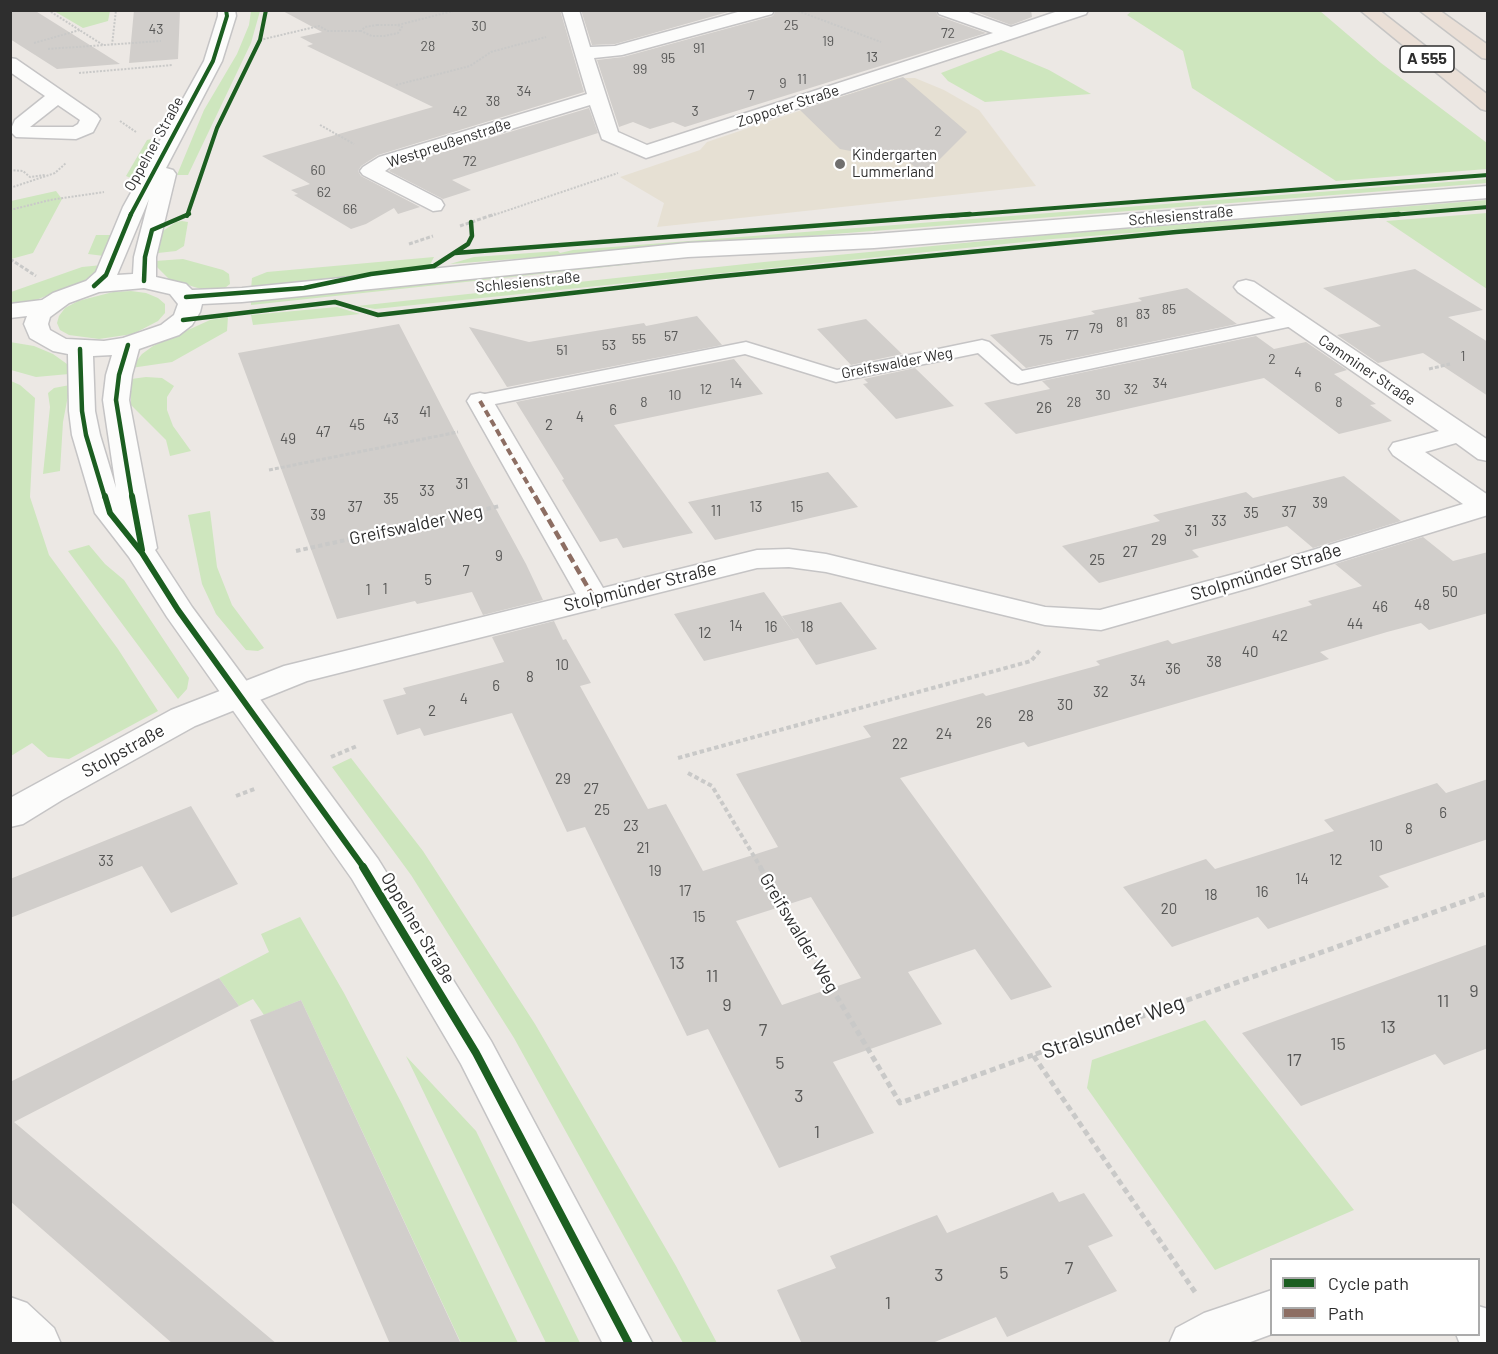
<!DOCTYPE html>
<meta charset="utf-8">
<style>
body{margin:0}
#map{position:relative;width:1498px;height:1354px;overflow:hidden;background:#ece8e4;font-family:Barlow,sans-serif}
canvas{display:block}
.frame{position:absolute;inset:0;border:12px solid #2e2e2e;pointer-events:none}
.legend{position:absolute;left:1270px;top:1258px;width:210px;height:78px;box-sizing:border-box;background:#fff;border:2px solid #ababab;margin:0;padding:8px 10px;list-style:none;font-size:18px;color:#2e2e2e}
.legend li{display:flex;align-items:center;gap:12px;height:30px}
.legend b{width:30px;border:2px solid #ababab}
</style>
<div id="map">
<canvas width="1498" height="1354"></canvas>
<div class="frame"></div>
<ul class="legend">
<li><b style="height:8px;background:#1b5e20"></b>Cycle path</li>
<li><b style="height:8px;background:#8d6e63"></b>Path</li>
</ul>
</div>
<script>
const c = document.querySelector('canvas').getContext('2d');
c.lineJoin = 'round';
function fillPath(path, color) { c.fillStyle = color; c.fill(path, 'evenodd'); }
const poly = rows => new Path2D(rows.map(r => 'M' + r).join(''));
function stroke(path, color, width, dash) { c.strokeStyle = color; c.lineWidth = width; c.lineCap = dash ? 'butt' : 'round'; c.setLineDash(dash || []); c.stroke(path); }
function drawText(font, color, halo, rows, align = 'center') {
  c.font = font + ' Barlow,sans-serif'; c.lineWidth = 4.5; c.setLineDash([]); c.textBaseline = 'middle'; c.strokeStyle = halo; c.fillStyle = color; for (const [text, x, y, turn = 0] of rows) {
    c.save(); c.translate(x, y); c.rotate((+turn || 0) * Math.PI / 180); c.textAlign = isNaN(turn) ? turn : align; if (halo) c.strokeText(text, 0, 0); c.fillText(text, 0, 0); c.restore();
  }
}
const education = poly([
 [897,78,915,78,944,90,979,110,1036,186,657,227,664,203,620,177,700,150,707,142]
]);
const green = poly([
 [1133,10,1320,11,1381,63,1487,143,1487,169,1336,181,1192,88,1183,51,1127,15],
 [54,11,110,11,108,21,83,28],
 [251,11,260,11,251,43,188,175,177,175,204,110,237,54,249,25],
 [1001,50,1049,70,1091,94,985,102,948,81,941,73],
 [156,138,135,180,126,176,147,140],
 [1487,179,1487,183,450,264,474,257,558,251,560,253,573,250],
 [56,191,62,199,33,253,11,259,11,201],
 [1487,200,1487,205,1053,239,375,309,357,306,764,262,1048,235],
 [1487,213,1487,289,1386,221],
 [182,221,188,222,184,246,176,251,158,253,163,231,176,222],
 [96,235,113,235,104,256,88,254],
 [434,257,430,265,377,272,325,282,251,289,252,278,267,272],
 [183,259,223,270,229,274,230,284,221,291,204,290,169,279,156,266,155,261],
 [660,259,661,261,251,305,251,298],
 [102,265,94,274,82,282,28,303,11,307,11,292,82,267],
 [131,291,146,293,158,298,165,304,165,313,158,321,133,334,99,339,69,335,60,330,57,323,59,316,65,308,78,301,113,292],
 [337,307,360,314,253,325,251,315],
 [228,317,227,331,172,362,131,368,142,354,153,346,210,320],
 [10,342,34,346,53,354,67,364,69,374,36,377,11,370],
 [146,377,162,378,174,386,167,397,167,410,173,426,191,451,170,456,166,440,131,405,131,379],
 [11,381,20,385,35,398,30,497,49,555,118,649,158,711,69,759,48,757,32,743,11,756],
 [70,385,63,422,60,471,43,474,50,407,48,393,54,388],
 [210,511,217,567,232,605,264,648,258,651,246,650,216,614,202,584,188,515],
 [89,545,105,564,124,580,189,678,187,689,178,699,68,551],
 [351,758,423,851,535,1024,676,1266,717,1343,683,1343,514,1038,411,875,332,767],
 [300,917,344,993,402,1104,518,1343,461,1343,301,1000,264,1015,253,999,239,1006,219,978,269,952,261,934],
 [1205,1020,1354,1210,1215,1270,1087,1088,1092,1060],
 [406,1056,476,1131,580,1343,546,1343]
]);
const building = poly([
 [10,10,34,10,120,64,57,69,10,39],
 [134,10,180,10,178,59,129,63],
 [281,10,560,10,584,92,378,155,361,166,358,171,361,176,420,207,398,214,394,208,366,224,351,229,294,195,298,194,291,190,310,184,262,156,433,107,307,46,313,44,300,37,322,32],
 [581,10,735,10,615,44,592,45],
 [776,10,935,10,938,16,986,33,685,127,673,122,650,129,633,122,619,127,597,60,623,57,773,16],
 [971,10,1031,10,1032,17,1011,25],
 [903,77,967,132,924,175,904,158,893,159,840,149,800,110],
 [589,108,598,133,452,180,471,190,443,199,389,171,394,167],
 [1415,269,1483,310,1448,317,1488,342,1488,396,1423,353,1378,363,1337,335,1381,326,1323,288],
 [1187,288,1237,324,1026,368,990,335,1095,314,1091,311,1142,301,1138,298],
 [697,316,722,345,507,387,469,327,529,342,644,323,646,326],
 [866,319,902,354,851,365,817,329],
 [399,324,472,465,526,564,543,600,483,615,472,592,417,604,415,601,337,619,238,353],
 [1256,336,1274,349,1306,342,1347,370,1334,374,1376,404,1370,405,1392,421,1339,434,1264,378,1016,434,984,403,1050,389,1042,381],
 [734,359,763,394,614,425,693,533,623,548,617,538,600,542,562,480,564,479,516,402],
 [915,368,954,406,896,419,863,384,868,383,864,379],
 [828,472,858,507,715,540,688,502],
 [1344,476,1401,521,1313,548,1287,526,1192,550,1199,557,1099,583,1062,546,1160,521,1153,515,1246,492,1253,498],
 [1423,537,1453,561,1488,552,1488,613,1429,630,1421,623,1387,632,1320,652,1329,659,1028,747,1024,742,900,778,1052,987,1011,1000,975,949,908,972,942,1024,833,1062,874,1133,779,1168,708,1029,687,1036,585,827,567,832,512,713,424,736,420,728,397,735,383,700,406,694,403,688,504,662,492,637,554,621,563,640,566,639,591,683,580,686,648,809,666,804,703,871,778,847,736,774,871,737,863,726,983,693,986,696,1100,665,1096,661,1168,640,1172,644,1312,605,1308,601,1362,586,1335,564],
 [811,897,861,978,782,1005,736,921],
 [764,592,796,636,782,616,841,602,877,649,816,665,798,638,704,661,674,614],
 [1488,779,1488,839,1379,876,1389,887,1268,929,1258,917,1172,947,1123,887,1206,859,1215,869,1334,831,1324,820,1437,783,1446,793],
 [191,806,238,884,171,913,142,866,10,918,10,879],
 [1488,944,1488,1048,1444,1065,1435,1054,1301,1106,1242,1033],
 [219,978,239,1006,14,1122,277,1344,173,1344,10,1201,10,1082],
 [301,1000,461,1344,390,1344,250,1020],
 [1053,1192,1059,1202,1084,1193,1113,1236,1088,1246,1117,1291,1007,1337,996,1317,930,1344,802,1344,777,1290,836,1268,830,1256,937,1215,947,1233]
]);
const pathFar3 = poly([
 [48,10,103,45],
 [798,11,881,42],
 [377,25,398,25,402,27,398,33,384,36,372,36,361,31,365,27,377,25],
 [398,25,457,10],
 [260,40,319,26,328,31,361,31],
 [34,43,80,30],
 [112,45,116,10],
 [48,49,161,41],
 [79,73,173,65],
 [396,85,470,66,491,52,546,37],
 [120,121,136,132],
 [320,125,354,144],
 [10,170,23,171,30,177,45,175],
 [10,188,55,173,66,163],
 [10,210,50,200,104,192],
 [491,216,618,173]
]);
const pathFar2 = poly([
 [460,226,495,214],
 [409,244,433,236],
 [10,259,36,276],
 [1429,369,1450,364],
 [269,470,458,432]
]);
const pathFar1 = poly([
 [296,551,500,506],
 [331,757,357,746],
 [678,758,1031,661,1041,649],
 [688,773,712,786,761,868],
 [236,796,257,788]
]);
const path = poly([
 [760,867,900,1103,1033,1055],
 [1195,1292,1033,1055,1488,893]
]);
const service = poly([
 [1295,314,1302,316,1305,320,1302,324,1018,384,1011,382,978,353,836,382,745,354,480,407,472,406,469,401,472,396,480,395,746,342,837,370,982,340,989,342,1022,371,1295,314]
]);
const minor = poly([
 [562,10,579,10,590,47,615,46,745,10,774,10,772,14,622,55,594,58,618,132,647,145,993,33,939,14,937,10,963,10,1011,27,1061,10,1088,10,1086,14,1017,37,646,158,602,139,590,105,393,165,385,171,441,200,444,205,441,210,433,211,363,175,360,171,363,167,379,157,587,94,562,10],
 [10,58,16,59,97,115,100,119,93,132,76,139,16,137,10,131,15,120,45,96,10,72,10,58],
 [58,105,80,120,78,124,73,127,30,127,58,105],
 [1246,280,1254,282,1488,440,1488,461,1478,459,1456,443,1425,452,1488,495,1488,515,1260,585,1101,630,1045,625,826,572,789,567,757,568,307,681,195,726,62,800,23,824,10,827,10,798,171,710,284,666,576,594,467,401,471,395,480,393,489,395,493,401,603,588,757,550,789,549,826,554,1045,607,1100,610,1238,573,1463,504,1393,455,1389,449,1393,443,1439,431,1238,292,1234,287,1238,282,1246,280],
 [1272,1290,1272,1334,1245,1344,1169,1344,1176,1328,1204,1313,1272,1290],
 [10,1297,27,1303,54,1328,61,1344,10,1344,10,1297],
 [1478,1306,1488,1309,1488,1344,1460,1344,1456,1334,1478,1334,1478,1306]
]);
const tertiary = poly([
 [218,10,235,10,236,16,222,61,166,168,173,170,176,174,156,257,156,277,186,284,192,290,242,288,688,243,874,234,1488,186,1488,198,874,248,688,257,242,302,202,304,200,312,192,325,179,335,139,349,132,375,129,400,157,548,155,550,192,607,378,859,491,1041,653,1344,603,1344,461,1064,352,879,167,617,129,557,95,513,72,435,69,411,68,354,53,351,30,338,24,324,27,316,10,318,10,304,42,300,53,293,86,281,96,272,123,207,204,61,218,16,218,10],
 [149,199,134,257,133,274,117,275,149,199],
 [144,288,170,294,178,304,174,315,161,325,123,338,104,341,66,339,50,330,48,324,50,317,69,303,99,292,144,288],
 [112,355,106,375,103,400,116,488,100,435,95,411,93,356,112,355]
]);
const motorway = poly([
 [1360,10,1379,10,1488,95,1488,111,1481,109,1360,10],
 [1419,10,1439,10,1488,45,1488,59,1482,58,1419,10]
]);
const quietFar1 = poly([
 [480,401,536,498]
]);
const quiet = poly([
 [535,496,594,598]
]);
const cyclewayFar3 = poly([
 [130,216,213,61,227,16,226,10],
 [187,216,217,128,260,40,266,10],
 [950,216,1488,175],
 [1380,216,1488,207]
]);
const cyclewayFar2 = poly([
 [455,253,970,214],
 [144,281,145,257,152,230,189,214],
 [94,286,106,275,131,214],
 [186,297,304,288,371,274,434,266,468,244,472,236,471,222],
 [183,320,335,302,378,315,713,277,1176,232,1399,214],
 [128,345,119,375,116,400,132,498],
 [80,349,82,411,86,435,105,498]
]);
const cyclewayFar1 = poly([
 [105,496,110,513,142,553,178,610,364,868],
 [132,496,142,550]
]);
const cycleway = poly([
 [363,867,476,1053,629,1344]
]);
const markers = [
 [840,164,6,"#706f6e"]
];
const farNumbernames = [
 ["25",791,25],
 ["30",479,26],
 ["43",156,29],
 ["72",948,33],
 ["19",828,41],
 ["28",428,46],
 ["91",699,48],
 ["13",872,57],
 ["95",668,58],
 ["99",640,69],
 ["11",802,79],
 ["9",783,83],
 ["34",524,91],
 ["7",751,95],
 ["38",493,101],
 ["42",460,111],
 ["3",695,111],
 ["2",938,131],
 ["72",470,161],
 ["60",318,170],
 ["62",324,192],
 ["66",350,209],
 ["85",1169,309],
 ["83",1143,314],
 ["81",1122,322],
 ["79",1096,328],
 ["77",1072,335],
 ["57",671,336],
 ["55",639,339],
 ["75",1046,340],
 ["53",609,345],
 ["51",562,350],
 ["1",1463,356],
 ["2",1272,359],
 ["4",1298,372],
 ["14",736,383],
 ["34",1160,383],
 ["6",1318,387],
 ["12",706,389],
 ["32",1131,389],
 ["10",675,395],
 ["30",1103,395],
 ["8",644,402],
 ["28",1074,402],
 ["8",1339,402]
];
const farStreetnames = [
 ["Zoppoter Straße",788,106,-18],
 ["Westpreußenstraße",449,143,-18],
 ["Oppelner Straße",154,144,-61],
 ["Schlesienstraße",1181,216,-5],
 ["Schlesienstraße",528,282,-6],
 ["Greifswalder Weg",897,363,-11],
 ["Camminer Straße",1367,370,34]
];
const farPoinames = [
 ["Kindergarten",852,155],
 ["Lummerland",852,172]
];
const numberNames = [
 ["26",1044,408],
 ["6",613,410],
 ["41",425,412],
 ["4",580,417],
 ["43",391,419],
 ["45",357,425],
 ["2",549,425],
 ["47",323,432],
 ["49",288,439],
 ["31",462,484],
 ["33",427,491],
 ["35",391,499],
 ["39",1320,503],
 ["37",355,507],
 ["13",756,507],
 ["15",797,507],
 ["11",716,511],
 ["37",1289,512],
 ["35",1251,513],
 ["39",318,515],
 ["33",1219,521],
 ["31",1191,531],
 ["29",1159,540],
 ["27",1130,552],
 ["9",499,556],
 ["25",1097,560],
 ["7",466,571],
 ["5",428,580],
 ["1",385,589],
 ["1",368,590],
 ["50",1450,592],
 ["48",1422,605],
 ["46",1380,607],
 ["44",1355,624],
 ["14",736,626],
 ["16",771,627],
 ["18",807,627],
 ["12",705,633],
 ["42",1280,636],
 ["40",1250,652],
 ["38",1214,662],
 ["10",562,665],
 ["36",1173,669],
 ["8",530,677],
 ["34",1138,681],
 ["6",496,686],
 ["32",1101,692],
 ["4",464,699],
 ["30",1065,705],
 ["2",432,711],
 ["28",1026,716],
 ["26",984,723],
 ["24",944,734],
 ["22",900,744],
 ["29",563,779],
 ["27",591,789],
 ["25",602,810],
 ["6",1443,813],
 ["23",631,826],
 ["8",1409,829],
 ["10",1376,846],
 ["21",643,848],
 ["12",1336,860],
 ["33",106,861],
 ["19",655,871],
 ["14",1302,879],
 ["17",685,891],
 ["16",1262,892],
 ["18",1211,895],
 ["20",1169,909],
 ["15",699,917]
];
const shields = [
 [1427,59,54]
];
const shieldNames = [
 ["A 555",1427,59]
];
const streetNames = [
 ["Greifswalder Weg",416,525,-12],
 ["Stolpmünder Straße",1266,572,-17],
 ["Stolpmünder Straße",640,587,-14],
 ["Stolpstraße",123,751,-29],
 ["Oppelner Straße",418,928,59],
 ["Greifswalder Weg",799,933,59]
];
const nearNumbernames = [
 ["13",677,963],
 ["11",712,976],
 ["9",1474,991],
 ["11",1443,1001],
 ["9",727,1005],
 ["13",1388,1027],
 ["7",763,1030],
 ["15",1338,1044],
 ["17",1294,1060],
 ["5",780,1063],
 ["3",799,1096],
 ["1",817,1132],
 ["7",1069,1268],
 ["5",1004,1273],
 ["3",939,1275],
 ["1",888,1303]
];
const nearStreetnames = [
 ["Stralsunder Weg",1113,1027,-20]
];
fillPath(education, '#e6e0d3');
fillPath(green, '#cee6be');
fillPath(building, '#d1cecb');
stroke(service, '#c5c4c5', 3);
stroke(minor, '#c5c4c5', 3);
stroke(tertiary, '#c5c4c5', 3);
stroke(motorway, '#c6c5c4', 3);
stroke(pathFar3, '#c9c9c8', 2, [2, 1.5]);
stroke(pathFar2, '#c9c9c8', 3, [4, 2]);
stroke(pathFar1, '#c9c9c8', 4, [4.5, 3]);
stroke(path, '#c9c9c8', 5, [6, 4]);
fillPath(service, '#fcfcfb');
fillPath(minor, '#fcfcfb');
fillPath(tertiary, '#fcfcfb');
fillPath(motorway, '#eadfd6');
stroke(quietFar1, '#8d6e63', 4, [7, 4]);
stroke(quiet, '#8d6e63', 4.5, [9, 4.5]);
stroke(cyclewayFar3, '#1b5e20', 4);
stroke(cyclewayFar2, '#1b5e20', 4.5);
stroke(cyclewayFar1, '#1b5e20', 6);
stroke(cycleway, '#1b5e20', 8);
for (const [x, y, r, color] of markers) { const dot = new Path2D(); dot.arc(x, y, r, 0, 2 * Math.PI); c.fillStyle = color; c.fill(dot); stroke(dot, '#fff', 2); }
drawText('14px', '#585857', null, farNumbernames);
drawText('15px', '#2e2e2e', '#fff', farStreetnames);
drawText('15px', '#2e2e2e', '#fff', farPoinames, 'left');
drawText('15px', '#585857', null, numberNames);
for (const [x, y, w] of shields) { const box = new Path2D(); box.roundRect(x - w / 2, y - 13, w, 26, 4.5); c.fillStyle = '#fff'; c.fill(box); stroke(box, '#2e2e2e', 1.5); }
drawText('bold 16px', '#2e2e2e', null, shieldNames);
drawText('18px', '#2e2e2e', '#fff', streetNames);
drawText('18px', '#585857', null, nearNumbernames);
drawText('21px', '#2e2e2e', '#fff', nearStreetnames);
</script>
